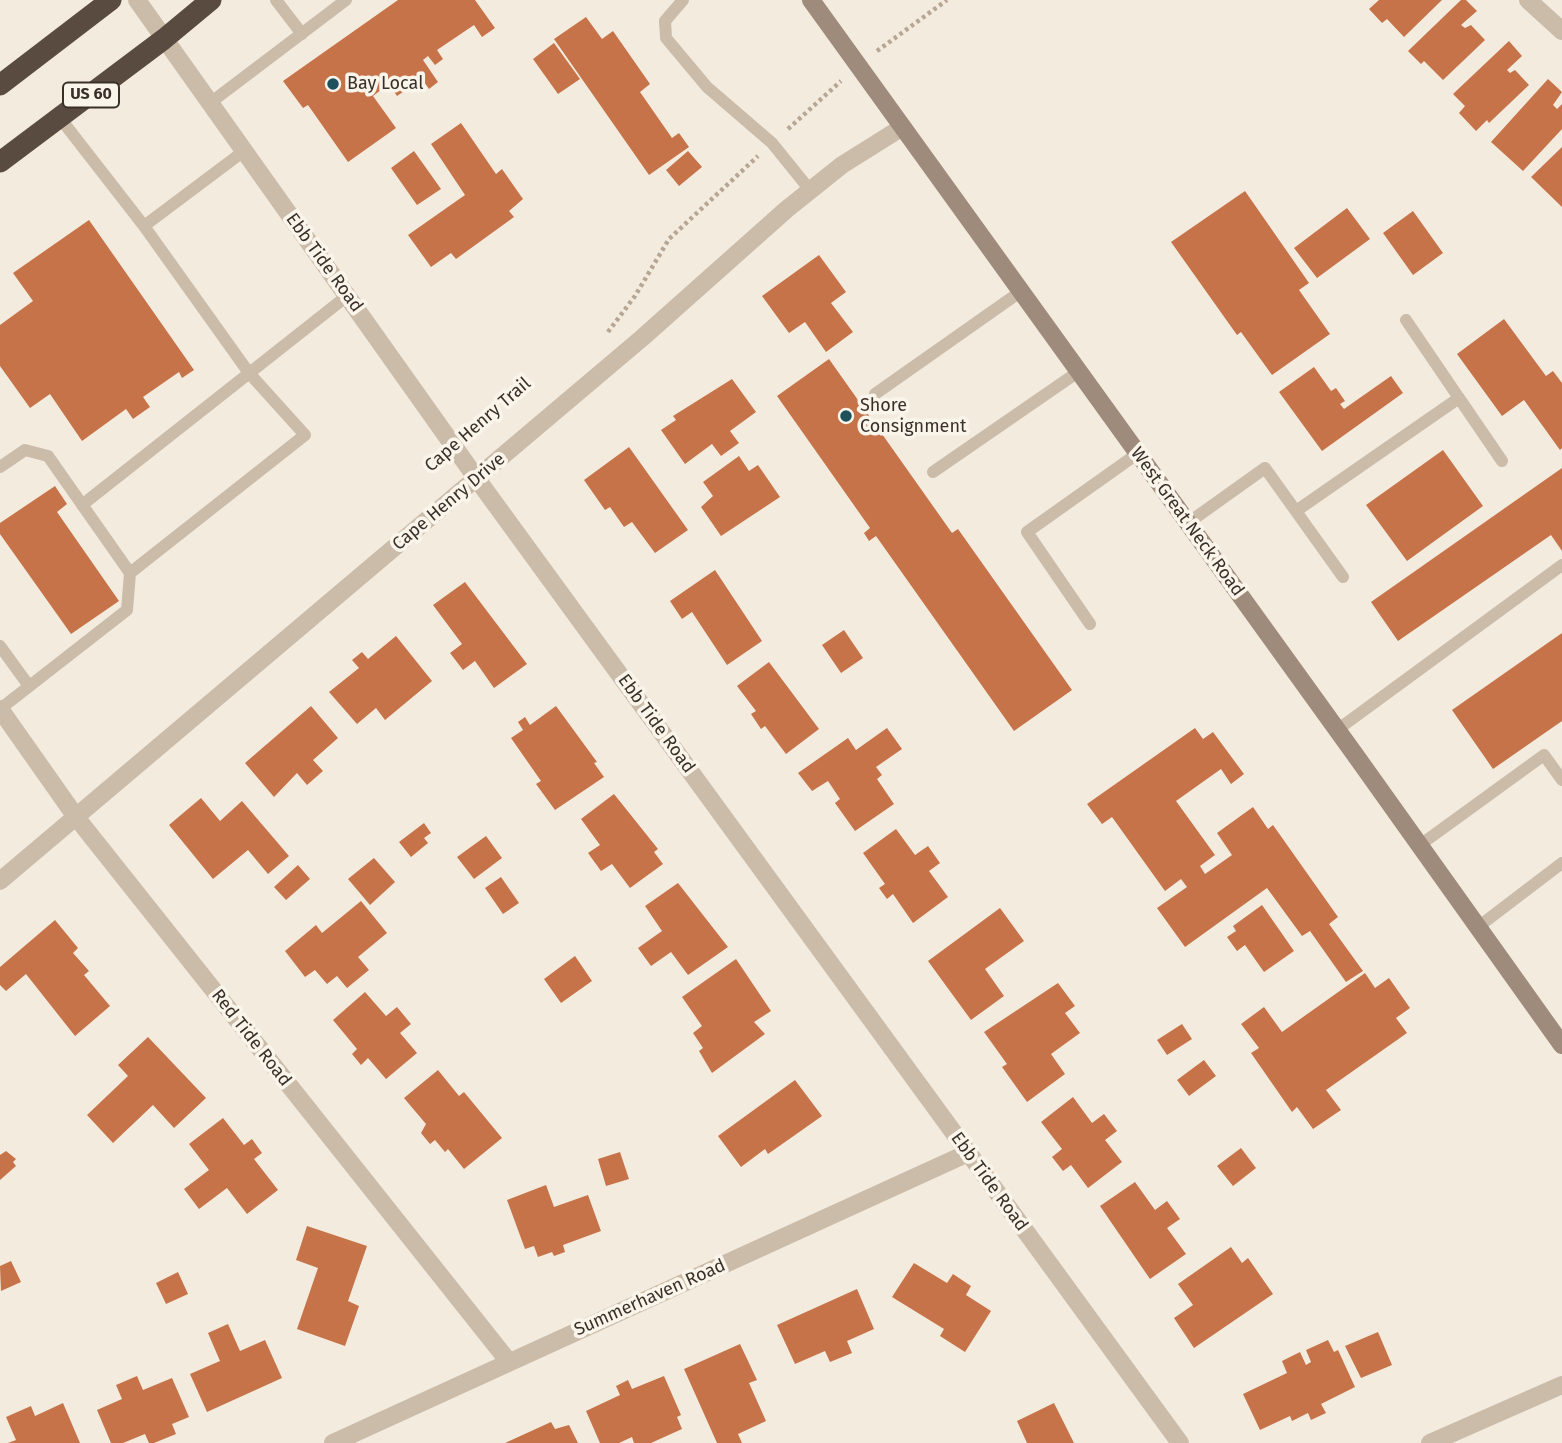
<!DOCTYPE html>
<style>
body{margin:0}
canvas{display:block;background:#f3ebde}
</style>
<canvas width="1562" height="1443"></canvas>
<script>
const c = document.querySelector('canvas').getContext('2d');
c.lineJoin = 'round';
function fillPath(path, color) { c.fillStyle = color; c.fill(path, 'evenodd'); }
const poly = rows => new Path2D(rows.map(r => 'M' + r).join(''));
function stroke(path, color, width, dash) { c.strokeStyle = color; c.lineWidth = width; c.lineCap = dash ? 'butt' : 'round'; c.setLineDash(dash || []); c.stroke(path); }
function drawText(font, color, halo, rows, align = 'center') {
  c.font = font + ' "Fira Sans",sans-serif'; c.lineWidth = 7; c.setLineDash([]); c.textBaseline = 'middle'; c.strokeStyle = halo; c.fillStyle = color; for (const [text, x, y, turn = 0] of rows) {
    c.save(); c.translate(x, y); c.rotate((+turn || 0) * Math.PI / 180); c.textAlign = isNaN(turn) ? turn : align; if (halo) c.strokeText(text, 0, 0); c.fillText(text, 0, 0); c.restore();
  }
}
const building = poly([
 [398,0,475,0,495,28,482,37,474,25,437,50,443,59,435,65,428,56,423,60,438,82,429,89,422,79,397,96,389,84,373,96,396,128,348,162,308,105,303,108,283,81],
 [1379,0,1442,0,1404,37,1387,19,1382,23,1369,9],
 [1461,0,1466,0,1477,11,1461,25,1465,28,1471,25,1485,40,1443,80,1424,61,1421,64,1408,51],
 [586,17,602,39,613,31,650,84,640,92,672,138,679,133,689,147,649,175,554,39],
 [1509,41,1522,56,1507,70,1510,73,1515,70,1529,85,1489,123,1487,120,1476,131,1459,113,1465,106,1453,94],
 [554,43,580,79,558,94,533,59],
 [1548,79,1562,92,1553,105,1557,109,1562,104,1562,129,1523,171,1491,142],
 [461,123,496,174,502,169,523,199,509,211,514,217,456,259,451,253,431,267,408,235,465,195,431,144],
 [1562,147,1562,207,1531,177],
 [414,151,441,189,417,205,391,168],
 [688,151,702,167,679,186,666,170],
 [1245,191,1309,283,1299,290,1330,334,1272,375,1241,332,1237,335,1171,242],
 [1347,208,1370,239,1317,278,1294,248],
 [1413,211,1443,253,1413,275,1383,233],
 [89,220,194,370,182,378,179,372,143,397,150,407,133,419,126,409,82,441,50,394,30,408,0,366,0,325,33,301,13,273],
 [819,255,846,292,831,303,853,332,826,352,805,322,789,333,762,296],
 [1504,319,1546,376,1553,371,1562,383,1562,448,1560,450,1524,400,1502,416,1457,354],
 [829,359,952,533,958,529,1072,690,1014,731,876,536,869,541,864,533,870,528,777,396],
 [1314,367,1331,391,1336,388,1345,401,1340,404,1344,409,1391,376,1403,393,1322,451,1279,392],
 [732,379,756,412,730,431,739,443,721,456,712,444,685,464,661,430,676,420,673,416],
 [629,447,688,530,655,553,632,522,624,527,610,507,605,510,584,480],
 [1443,450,1483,506,1407,561,1366,505],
 [739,456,749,471,758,465,780,497,721,536,701,507,713,496,703,482],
 [1562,468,1562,551,1551,535,1398,641,1371,602],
 [55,486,67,504,57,512,119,601,71,634,0,534,0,523],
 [715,570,762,641,727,665,692,612,682,619,670,601],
 [465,582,527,664,494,688,475,661,463,670,450,653,462,644,433,605],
 [844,630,863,658,841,673,822,645],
 [1562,633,1562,721,1493,769,1452,710],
 [396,636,432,681,385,720,376,708,357,724,329,692,359,668,352,660,362,652,368,659],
 [769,662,819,729,786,754,765,726,761,729,751,714,756,711,737,686],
 [311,706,338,738,313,760,323,771,307,785,297,773,274,797,245,763],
 [556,706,597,762,594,763,604,777,555,810,536,784,541,781,511,738,523,730,518,722,525,717,530,725],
 [887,728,902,749,876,767,882,775,877,779,894,804,855,831,835,803,840,799,828,781,812,791,798,773,848,738,856,750],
 [1195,728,1203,739,1213,732,1244,774,1231,784,1221,769,1176,801,1215,855,1200,866,1205,874,1232,855,1217,833,1253,807,1268,829,1273,825,1338,917,1329,924,1363,971,1346,982,1310,931,1302,936,1267,888,1185,947,1157,908,1187,887,1181,879,1165,891,1112,817,1102,824,1087,804],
 [614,794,658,849,654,852,663,864,630,888,612,864,601,871,588,853,600,845,581,819],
 [201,798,220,821,242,801,289,856,268,874,248,850,213,879,169,825],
 [424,823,431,833,424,838,428,843,411,857,399,842],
 [896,829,915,855,928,846,940,863,929,871,948,897,913,923,893,894,887,899,879,888,885,884,863,853],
 [486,836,502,858,474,879,457,857],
 [374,858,395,882,370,905,348,879],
 [298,865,310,879,286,900,274,887],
 [501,877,519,903,503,914,485,888],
 [678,883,728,947,688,975,671,952,651,966,638,948,662,931,645,906],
 [361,901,387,933,358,957,369,970,347,988,337,976,327,984,315,970,305,977,285,951,316,925,322,933],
 [1262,905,1294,951,1264,972,1245,945,1237,951,1227,937,1236,931,1233,926],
 [1000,908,1024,941,985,969,1004,996,971,1020,928,961],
 [55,920,78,948,73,953,89,971,84,975,110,1006,75,1036,26,974,6,991,0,985,0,967],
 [575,956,592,981,561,1003,544,979],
 [736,959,771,1011,754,1022,765,1034,712,1073,699,1051,703,1048,693,1033,702,1026,682,997],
 [1365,973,1375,988,1389,978,1410,1008,1396,1018,1407,1033,1326,1090,1341,1110,1313,1129,1297,1107,1292,1112,1251,1053,1259,1048,1241,1024,1264,1007,1282,1032],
 [1058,983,1075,1006,1065,1013,1080,1033,1051,1054,1065,1074,1027,1102,1002,1067,1007,1064,984,1032],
 [365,992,386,1016,397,1007,411,1024,400,1033,417,1053,386,1079,368,1058,361,1065,352,1054,357,1049,333,1020],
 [1182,1024,1192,1039,1167,1055,1157,1040],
 [148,1037,206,1098,174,1128,153,1105,113,1143,87,1115,128,1076,118,1065],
 [1204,1060,1216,1076,1189,1096,1177,1080],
 [438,1070,459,1096,464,1092,502,1138,464,1169,448,1149,445,1152,435,1140,430,1144,421,1133,426,1124,404,1098],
 [795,1080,822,1116,768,1154,765,1149,741,1167,718,1136],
 [1073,1097,1092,1123,1104,1114,1117,1131,1105,1140,1122,1162,1088,1188,1071,1165,1063,1171,1052,1157,1062,1149,1041,1122],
 [223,1118,244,1145,252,1139,262,1153,254,1159,278,1190,247,1214,227,1188,199,1209,184,1189,209,1170,189,1144],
 [1241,1148,1256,1168,1233,1186,1217,1166],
 [6,1151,16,1159,13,1162,16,1166,0,1180,0,1155],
 [620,1152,629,1179,606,1186,598,1159],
 [1135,1182,1155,1210,1167,1201,1180,1219,1167,1228,1186,1254,1150,1279,1100,1206],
 [546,1185,554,1207,588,1195,601,1231,563,1245,565,1252,554,1256,552,1252,538,1257,534,1246,525,1249,507,1200],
 [307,1226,367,1246,348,1301,359,1306,345,1346,297,1329,318,1268,296,1260],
 [1231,1247,1242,1263,1248,1258,1273,1294,1194,1348,1174,1318,1193,1305,1178,1284],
 [11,1261,21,1282,1,1291,0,1266],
 [914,1263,947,1283,953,1274,971,1286,966,1295,991,1311,965,1352,940,1336,944,1329,892,1297],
 [178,1272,188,1294,166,1304,156,1283],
 [857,1289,874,1329,847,1341,852,1353,830,1362,825,1351,795,1364,777,1325],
 [228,1324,240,1351,265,1340,282,1378,207,1412,190,1374,220,1361,208,1333],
 [1378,1332,1392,1365,1361,1378,1345,1346],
 [1328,1340,1334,1352,1338,1350,1355,1387,1321,1404,1326,1413,1311,1420,1308,1413,1292,1421,1290,1416,1260,1430,1243,1394,1287,1373,1282,1361,1300,1352,1306,1365,1311,1362,1306,1350],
 [740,1344,757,1380,749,1383,766,1421,738,1434,742,1443,717,1443,684,1369],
 [137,1376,143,1390,172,1378,189,1417,172,1424,176,1434,154,1443,149,1443,145,1434,123,1443,111,1443,97,1410,122,1399,116,1385],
 [664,1376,681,1415,677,1417,682,1429,651,1443,634,1443,632,1437,619,1443,600,1443,586,1411,620,1395,616,1386,628,1380,632,1389],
 [63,1403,80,1443,8,1443,16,1440,6,1417,31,1406,35,1416],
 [1054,1403,1074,1443,1027,1443,1017,1421],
 [551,1422,555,1429,569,1425,578,1443,505,1443]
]);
const path = poly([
 [877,51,947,0],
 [788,129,841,81],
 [608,332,635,296,669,239,758,156]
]);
const lane = poly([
 [276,0,302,34],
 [683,0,665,21,666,38,707,87,772,143,810,190],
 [210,103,346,0],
 [60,118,144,226],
 [1406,320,1459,398],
 [875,394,1020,292],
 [0,467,25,450,48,456,130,573,127,610,0,709],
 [933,472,1078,372],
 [82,505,347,296],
 [1296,511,1459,398,1502,461],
 [1188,523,1265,468,1343,577],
 [130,573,305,435,249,373,144,226,244,151],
 [1090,624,1027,532,1137,454],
 [0,646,29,686],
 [1337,730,1562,565],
 [1420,845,1544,755,1562,780],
 [1478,927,1562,863]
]);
const street = poly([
 [137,0,477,479,1180,1443],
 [1528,0,1562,31],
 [0,709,76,817,509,1362],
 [0,881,642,338,787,209,842,165,901,128],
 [333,1443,968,1153],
 [1430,1443,1562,1385]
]);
const secondary = poly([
 [811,0,1356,756,1562,1045]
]);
const highway = poly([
 [0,85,111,0],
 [0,162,164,39,211,0]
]);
const markers = [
 [333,84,7,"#1e515b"],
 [846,416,7,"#1e515b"]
];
const shields = [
 [91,95,56]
];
const shieldNames = [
 ["US 60",91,95]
];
const poiNames = [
 ["Bay Local",347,84],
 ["Shore",860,406],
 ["Consignment",860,427]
];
const streetNames = [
 ["Ebb Tide Road",324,263,54],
 ["Cape Henry Trail",478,425,-41],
 ["Cape Henry Drive",449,502,-40],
 ["West Great Neck Road",1187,522,54],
 ["Ebb Tide Road",656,724,54],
 ["Red Tide Road",251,1038,52],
 ["Ebb Tide Road",989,1182,54],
 ["Summerhaven Road",650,1298,-24]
];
fillPath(building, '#c67349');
stroke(path, '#b7a694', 4.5, [3.5, 3.5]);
stroke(lane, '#cbbcaa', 12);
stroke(street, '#cbbcaa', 18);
stroke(secondary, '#9f8b7b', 18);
stroke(highway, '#5a4b40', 21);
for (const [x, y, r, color] of markers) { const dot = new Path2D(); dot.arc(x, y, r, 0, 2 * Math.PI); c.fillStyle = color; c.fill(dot); stroke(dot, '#faf5eb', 2.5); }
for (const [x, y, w] of shields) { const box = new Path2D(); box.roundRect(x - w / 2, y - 12.5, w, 25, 5); c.fillStyle = '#faf5eb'; c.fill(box); stroke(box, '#393029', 2); }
drawText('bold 16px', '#393029', null, shieldNames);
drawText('18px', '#393029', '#faf5eb', poiNames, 'left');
drawText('18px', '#393029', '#faf5eb', streetNames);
</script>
